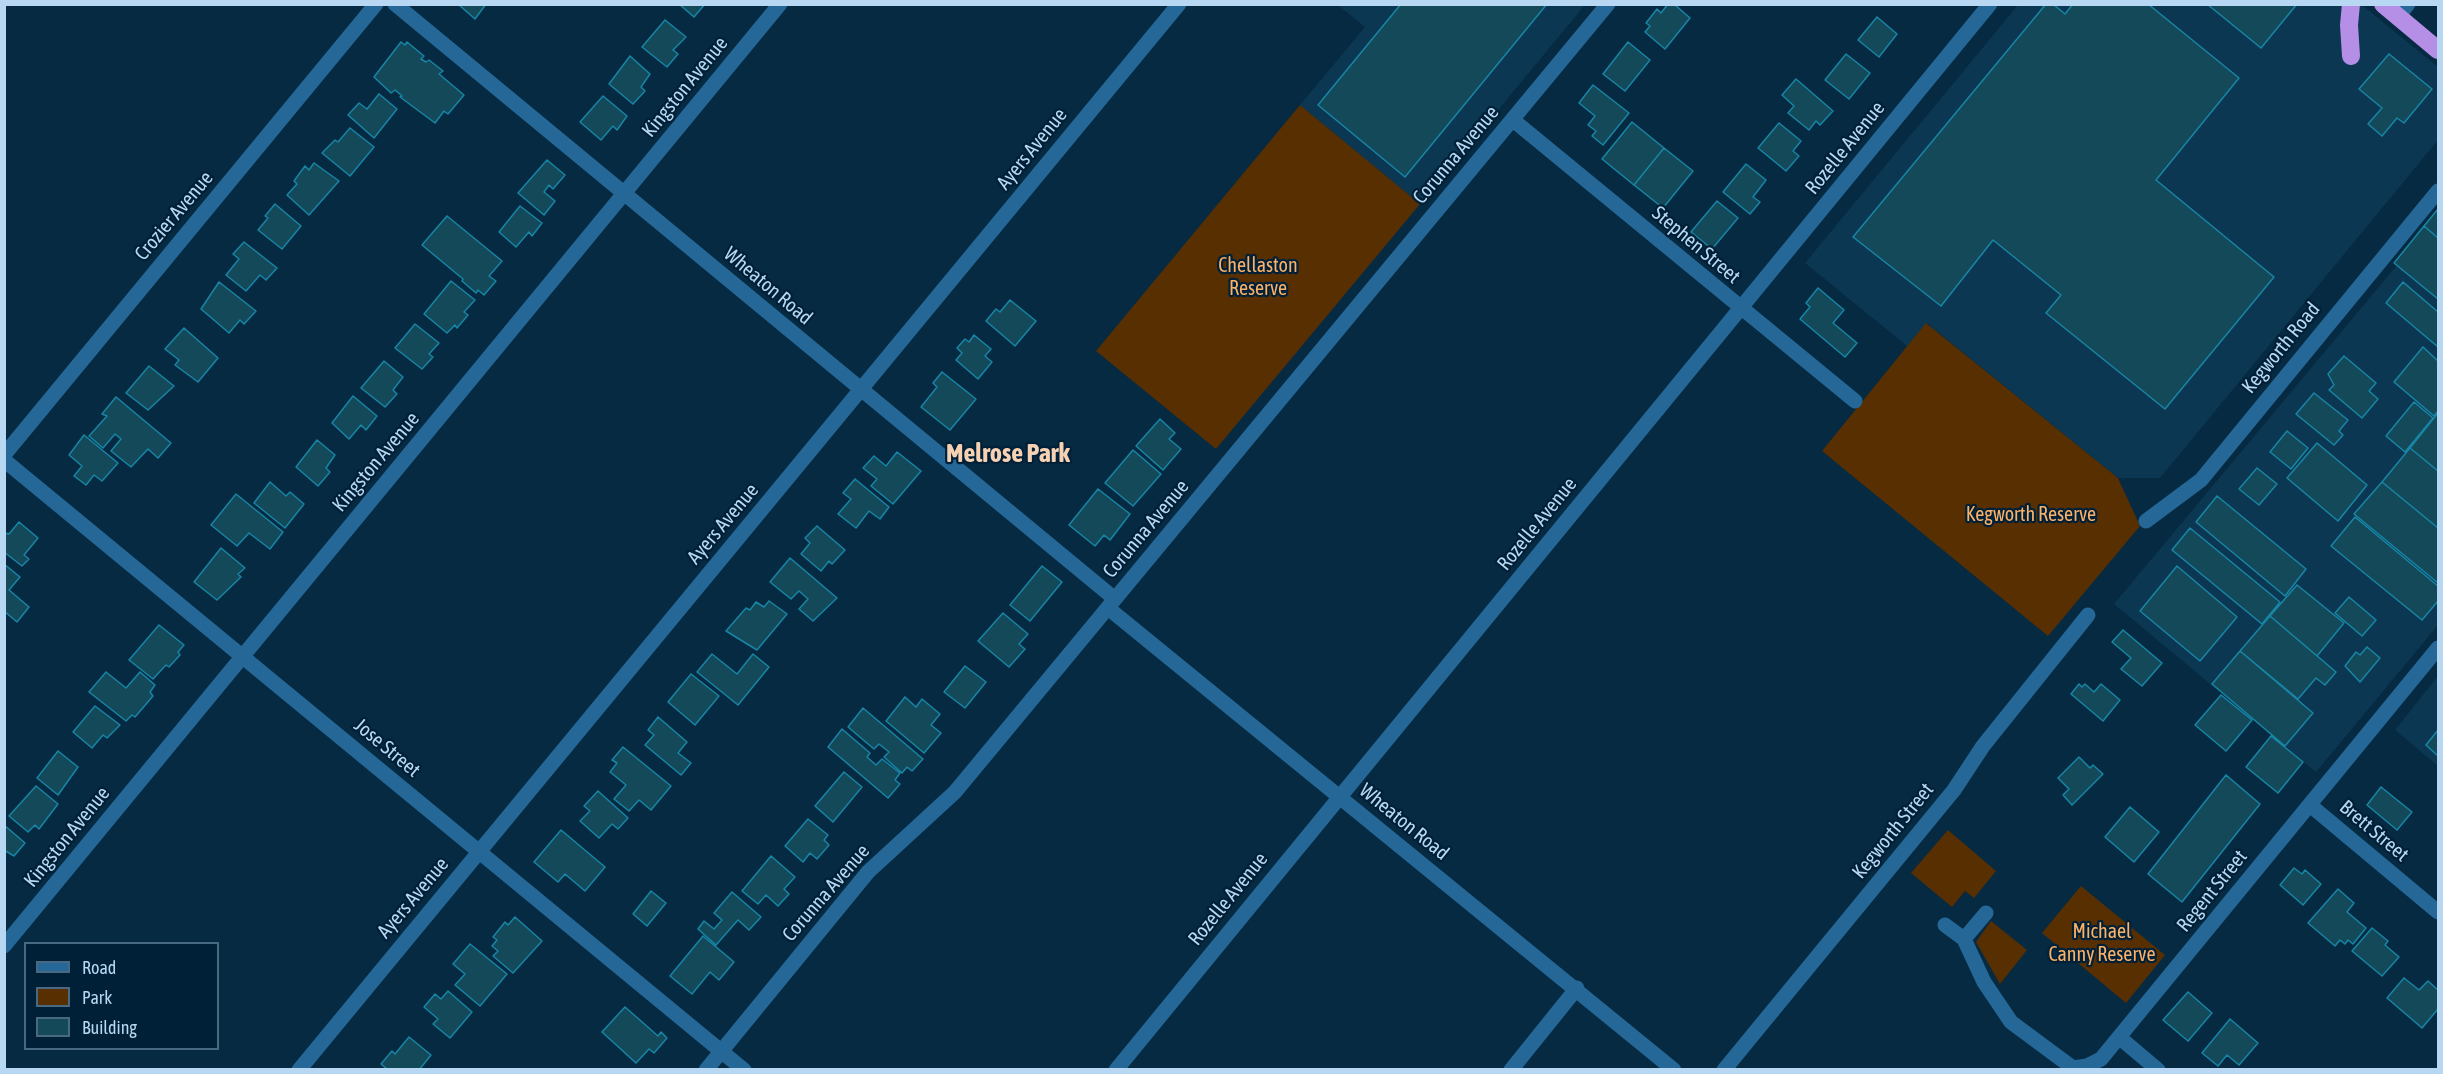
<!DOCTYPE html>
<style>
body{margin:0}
#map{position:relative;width:2443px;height:1074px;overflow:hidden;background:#052a42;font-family:"Asap Condensed",sans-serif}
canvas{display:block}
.frame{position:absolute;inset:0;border:6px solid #b7d7f2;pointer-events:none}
.legend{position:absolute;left:24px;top:942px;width:195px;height:108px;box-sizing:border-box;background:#002038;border:2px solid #496982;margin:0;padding:8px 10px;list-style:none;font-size:18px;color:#b7d7f2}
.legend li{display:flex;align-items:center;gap:12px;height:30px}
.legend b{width:30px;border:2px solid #496982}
</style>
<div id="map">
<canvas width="2443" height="1074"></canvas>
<div class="frame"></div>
<ul class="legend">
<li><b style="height:8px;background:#256898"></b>Road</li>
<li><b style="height:16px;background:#582f00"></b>Park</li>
<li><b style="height:16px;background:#14495a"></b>Building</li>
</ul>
</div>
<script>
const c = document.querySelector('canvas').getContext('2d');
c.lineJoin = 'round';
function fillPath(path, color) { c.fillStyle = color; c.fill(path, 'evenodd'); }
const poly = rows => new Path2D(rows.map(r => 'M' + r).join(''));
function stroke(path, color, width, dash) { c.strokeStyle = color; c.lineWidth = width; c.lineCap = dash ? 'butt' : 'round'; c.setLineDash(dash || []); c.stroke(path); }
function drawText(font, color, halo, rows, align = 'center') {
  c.font = font + ' "Asap Condensed",sans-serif'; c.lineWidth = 4.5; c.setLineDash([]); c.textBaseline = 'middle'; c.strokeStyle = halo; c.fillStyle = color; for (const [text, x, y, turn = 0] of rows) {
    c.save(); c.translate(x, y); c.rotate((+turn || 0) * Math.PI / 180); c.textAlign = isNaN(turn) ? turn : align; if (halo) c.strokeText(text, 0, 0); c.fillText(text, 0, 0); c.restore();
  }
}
const built = poly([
 [1338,5,1585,5,1420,204,1300,105,1365,27],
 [2018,5,2362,5,2438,67,2438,140,2160,478,2118,478,1927,323,1907,346,1805,263],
 [2438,216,2438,625,2316,772,2114,604],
 [2438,676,2438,766,2395,730]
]);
const green = poly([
 [1300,105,1420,204,1216,449,1096,351],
 [1926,323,2118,478,2140,526,2048,636,1822,451],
 [1948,830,1996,871,1974,898,1965,891,1952,907,1911,873],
 [2081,886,2165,955,2126,1003,2042,933],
 [1991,921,2027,950,2000,984,1976,942]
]);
const building = poly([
 [458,4,486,4,475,19,458,4],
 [679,4,705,4,694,17,679,4],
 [1401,4,1547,4,1405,177,1318,105,1401,4],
 [1668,4,1674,4,1690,18,1665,49,1645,32,1650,26,1646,23,1657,9,1661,13,1668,4],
 [2046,4,2053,4,2065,14,2073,4,2148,4,2239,78,2156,180,2274,277,2165,409,2046,313,2061,295,1993,240,1941,306,1853,237,2046,4],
 [2207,4,2297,4,2261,48,2207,4],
 [1877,17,1897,34,1879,57,1858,40,1877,17],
 [665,20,686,37,673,50,678,54,667,67,642,47,665,20],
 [401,42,405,45,407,42,424,56,421,59,426,62,429,60,443,71,439,74,464,95,448,114,444,111,435,123,400,97,402,96,395,90,391,93,374,77,401,42],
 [1628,42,1650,60,1625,91,1603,74,1628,42],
 [1846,54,1870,73,1849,99,1825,80,1846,54],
 [2389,54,2432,89,2404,123,2397,118,2382,136,2368,124,2382,108,2359,89,2389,54],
 [630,56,650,74,641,87,645,91,633,104,609,84,630,56],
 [1796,79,1833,111,1820,125,1816,121,1809,130,1788,113,1794,106,1782,95,1796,79],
 [1593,85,1629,113,1603,145,1592,136,1596,131,1588,125,1595,116,1579,103,1593,85],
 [379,94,397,109,374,138,348,115,359,103,367,109,379,94],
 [603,96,627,116,617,130,613,126,601,140,580,122,603,96],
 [1632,122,1664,148,1634,185,1602,159,1632,122],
 [1779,123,1801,141,1793,151,1799,156,1786,171,1758,148,1779,123],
 [350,128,374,147,350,176,322,153,335,140,338,142,350,128],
 [1664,148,1693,171,1663,208,1634,185,1664,148],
 [547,160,565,175,553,189,549,185,544,192,555,201,544,215,518,193,547,160],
 [314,163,339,181,309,215,287,195,297,184,294,181,305,166,309,170,314,163],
 [1746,164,1766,180,1753,197,1760,202,1750,214,1723,192,1746,164],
 [1717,201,1738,218,1712,249,1691,232,1717,201],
 [275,204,301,226,282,249,258,230,268,218,265,216,275,204],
 [520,206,542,223,532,236,529,232,516,247,499,232,520,206],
 [2438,209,2438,238,2424,226,2438,209],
 [447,216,502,261,489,276,496,281,484,295,478,290,476,293,462,281,463,279,422,245,447,216],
 [2424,226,2438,238,2438,299,2394,263,2424,226],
 [244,242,277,268,266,280,260,275,246,291,226,275,239,259,233,254,244,242],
 [451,281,475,300,464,312,468,315,457,328,455,325,447,333,424,314,451,281],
 [219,282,256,311,244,324,240,320,229,333,201,309,219,282],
 [2403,282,2438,312,2438,347,2386,303,2403,282],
 [1818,288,1844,310,1833,323,1857,343,1845,357,1800,319,1810,307,1806,303,1818,288],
 [1010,300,1036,321,1015,346,986,321,996,309,1000,312,1010,300],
 [415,324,439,343,429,354,433,357,422,369,395,348,415,324],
 [184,328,218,358,198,382,175,365,179,360,165,349,184,328],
 [974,335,991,349,985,356,992,362,978,379,956,360,962,353,957,348,965,339,969,342,974,335],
 [2423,347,2438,361,2438,411,2434,416,2394,382,2423,347],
 [2344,356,2376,383,2369,391,2378,399,2362,418,2329,390,2334,385,2328,374,2344,356],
 [384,361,403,377,393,390,397,394,385,407,361,388,384,361],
 [149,366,174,386,148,410,126,393,149,366],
 [942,372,976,399,950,430,921,407,937,387,933,383,942,372],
 [2314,393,2348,420,2339,431,2343,435,2334,445,2296,414,2314,393],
 [353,396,377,416,366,430,361,425,349,439,332,423,353,396],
 [116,397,171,443,158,458,148,449,131,467,111,451,121,439,115,434,103,448,89,436,107,416,102,414,116,397],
 [2414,402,2433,418,2405,452,2386,436,2414,402],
 [2438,413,2438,471,2410,448,2438,413],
 [1160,419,1175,433,1169,439,1181,449,1163,470,1136,446,1160,419],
 [2287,431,2308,448,2291,469,2270,452,2287,431],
 [84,435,118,463,102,481,94,475,86,485,74,476,82,466,69,455,84,435],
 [317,440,335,455,326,468,330,472,318,486,296,467,317,440],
 [2317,443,2367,485,2338,521,2287,478,2317,443],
 [2410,448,2438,471,2438,528,2382,482,2410,448],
 [1133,450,1161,474,1133,506,1105,483,1133,450],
 [897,452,921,471,893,504,871,486,877,479,863,468,874,456,886,466,897,452],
 [2257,468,2277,484,2259,505,2239,489,2257,468],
 [855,479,889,507,880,519,869,511,856,528,838,514,851,499,843,493,855,479],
 [270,482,286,496,290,492,304,504,285,528,254,503,270,482],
 [2382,482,2438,528,2438,583,2354,514,2382,482],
 [1098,489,1130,514,1110,540,1104,535,1095,546,1069,525,1098,489],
 [236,494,283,532,270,549,249,533,237,546,211,525,236,494],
 [2217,496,2306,569,2285,596,2196,522,2217,496],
 [2355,517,2438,586,2438,601,2422,620,2331,546,2355,517],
 [19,522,38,538,24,555,29,559,22,566,4,552,4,533,9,534,19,522],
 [817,526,845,550,832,564,829,561,821,571,801,554,810,543,805,538,817,526],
 [2190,528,2280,602,2262,624,2172,550,2190,528],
 [221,548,245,568,238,574,241,577,217,600,194,582,221,548],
 [790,558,837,598,813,621,799,609,808,599,799,591,791,599,770,582,790,558],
 [4,564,20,577,9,590,29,607,17,622,4,611,4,564],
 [1042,566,1062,582,1030,621,1010,605,1042,566],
 [2177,566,2237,617,2200,661,2140,611,2177,566],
 [2297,585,2344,623,2317,656,2270,616,2297,585],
 [2349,597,2376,620,2362,636,2335,613,2349,597],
 [769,601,787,614,757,650,726,631,746,608,750,610,756,602,764,607,769,601],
 [1003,613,1028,634,1019,644,1025,649,1009,667,978,641,1003,613],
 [2270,616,2336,672,2325,685,2316,678,2298,699,2240,651,2270,616],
 [159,625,184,645,178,652,180,655,169,667,166,665,153,679,129,660,159,625],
 [2123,630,2162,663,2142,686,2121,669,2131,658,2112,642,2123,630],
 [2367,647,2380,658,2360,682,2345,666,2356,652,2360,655,2367,647],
 [2240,651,2313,713,2285,746,2212,684,2240,651],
 [712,654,737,674,753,654,769,667,738,705,697,672,712,654],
 [965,666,986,682,965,708,944,692,965,666],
 [106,672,126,688,140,672,155,685,150,692,153,696,135,717,132,715,126,721,89,692,106,672],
 [691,674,719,696,695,725,668,702,691,674],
 [2079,684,2082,687,2085,684,2094,692,2101,684,2120,700,2103,721,2071,694,2079,684],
 [2221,695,2252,720,2226,751,2195,725,2221,695],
 [905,697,916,707,922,699,940,714,931,725,941,733,924,753,886,721,905,697],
 [95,706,120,725,107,738,103,735,92,748,73,732,95,706],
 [863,708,923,759,912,771,907,767,902,773,884,757,889,752,879,744,874,749,848,727,863,708],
 [658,717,687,742,678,753,691,763,681,775,645,745,654,735,648,730,658,717],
 [842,729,870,753,867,757,876,765,882,759,900,773,895,780,900,784,888,798,828,747,842,729],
 [2438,730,2438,756,2426,745,2438,730],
 [2271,736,2303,762,2278,793,2246,767,2271,736],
 [623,747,671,786,651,810,639,800,629,811,614,799,626,785,610,772,617,763,612,760,623,747],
 [58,751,78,767,58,795,37,778,58,751],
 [2079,757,2090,768,2093,765,2103,774,2072,805,2063,795,2069,789,2058,778,2079,757],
 [844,772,862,787,833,822,815,806,844,772],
 [2226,775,2260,804,2182,902,2148,874,2226,775],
 [36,786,58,804,39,829,35,825,28,832,9,816,36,786],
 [2381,787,2412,812,2397,830,2367,805,2381,787],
 [598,791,628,818,618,829,612,824,599,838,580,821,590,811,584,806,598,791],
 [2130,807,2159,832,2134,862,2105,837,2130,807],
 [808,819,828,835,824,840,829,845,817,859,810,853,803,862,785,846,808,819],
 [4,825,25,843,14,856,4,850,4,825],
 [561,830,605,867,585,891,565,874,558,882,534,862,561,830],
 [771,856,795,877,784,889,789,894,778,906,766,895,758,904,742,891,771,856],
 [2294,868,2302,874,2305,870,2321,884,2303,905,2280,885,2294,868],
 [2338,889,2354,903,2347,912,2366,928,2353,944,2348,940,2345,944,2340,940,2335,946,2308,923,2338,889],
 [651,891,666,903,647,926,633,914,651,891],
 [732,892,761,917,749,930,738,920,716,945,698,929,704,921,714,929,722,920,714,913,732,892],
 [515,917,542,941,513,973,493,956,498,951,492,946,497,940,493,937,505,922,508,925,515,917],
 [2372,928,2388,941,2385,945,2399,957,2382,976,2352,951,2372,928],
 [703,936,734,962,719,980,710,972,692,994,670,976,703,936],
 [470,944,507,974,480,1006,455,985,465,974,453,964,470,944],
 [2404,978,2419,990,2428,981,2438,990,2438,1009,2422,1028,2387,998,2404,978],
 [448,991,472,1012,450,1038,433,1024,438,1019,424,1007,435,994,441,999,448,991],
 [2188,992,2212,1013,2188,1041,2163,1020,2188,992],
 [625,1007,658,1036,661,1032,667,1038,654,1053,649,1049,636,1063,602,1032,625,1007],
 [2230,1019,2258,1043,2239,1065,2227,1055,2218,1066,2202,1053,2230,1019],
 [409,1037,431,1055,419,1070,388,1070,381,1064,392,1051,395,1054,409,1037]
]);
const street = poly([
 [395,4,1115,599],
 [2398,17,2408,4],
 [1513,120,1855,401],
 [4,455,376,4],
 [4,460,744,1070],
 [2146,521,2201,480,2438,191],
 [1108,608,1674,1070],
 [2310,805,2438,912],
 [1945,925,1964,939,1984,982,2011,1022,2073,1068,2087,1066,2101,1059,2438,648],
 [1964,939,1986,913],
 [4,946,780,4],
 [2119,1037,2158,1070],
 [299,1070,1179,4],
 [706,1070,868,872,955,792,1608,4],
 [1116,1070,1990,4],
 [1511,1070,1577,988],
 [1724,1070,1954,790,1983,746,2088,615]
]);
const highway = poly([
 [2383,4,2438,50],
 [2351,56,2349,25,2351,4]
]);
const streetNames = [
 ["Kingston Avenue",685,87,-51],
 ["Rozelle Avenue",1845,148,-51],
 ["Ayers Avenue",1032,149,-51],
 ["Corunna Avenue",1456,155,-50],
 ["Crozier Avenue",174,216,-50],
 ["Stephen Street",1696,245,40],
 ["Wheaton Road",768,286,40],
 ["Kegworth Road",2281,348,-51],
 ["Kingston Avenue",376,462,-50],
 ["Ayers Avenue",723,524,-50],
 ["Rozelle Avenue",1537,524,-51],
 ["Corunna Avenue",1146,529,-50],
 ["Jose Street",387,748,40],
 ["Wheaton Road",1404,822,39],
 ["Kegworth Street",1893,831,-51],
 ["Brett Street",2374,831,40],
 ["Kingston Avenue",67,837,-51],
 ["Regent Street",2212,891,-51],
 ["Corunna Avenue",826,893,-49],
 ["Ayers Avenue",413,898,-50],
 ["Rozelle Avenue",1228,899,-51]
];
const parkNames = [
 ["Chellaston",1258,266],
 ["Reserve",1258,289],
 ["Kegworth Reserve",2031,515],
 ["Michael",2102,932],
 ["Canny Reserve",2102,955]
];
const districtNames = [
 ["Melrose Park",1008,454]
];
fillPath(built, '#0c3752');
fillPath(green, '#582f00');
fillPath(building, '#14495a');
stroke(building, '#1885a5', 1.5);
stroke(street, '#256898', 15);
stroke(highway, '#b58ee5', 18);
drawText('20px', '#b7d7f2', '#002038', streetNames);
drawText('20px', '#fdb166', '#002038', parkNames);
drawText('bold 26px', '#f7d2b2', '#002038', districtNames);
</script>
